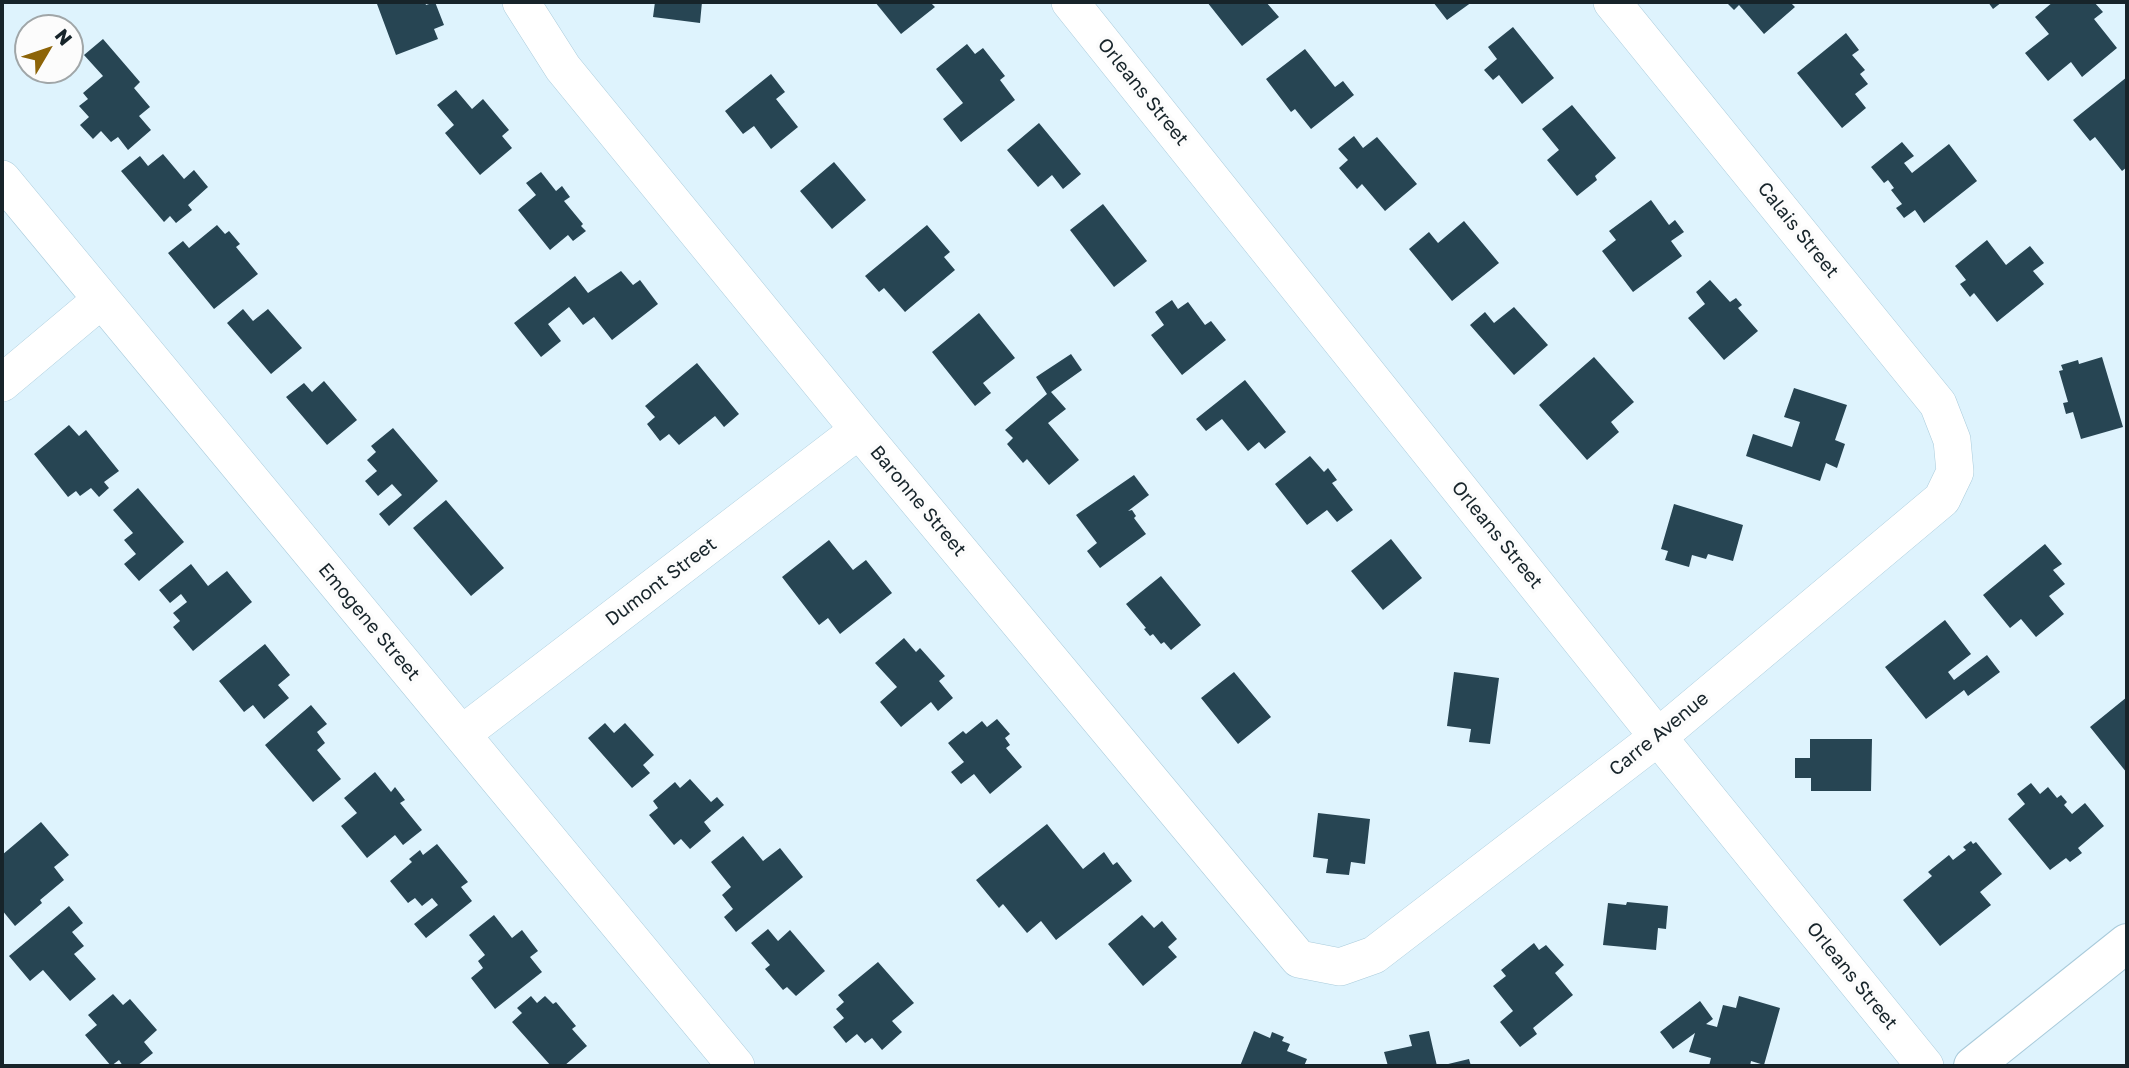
<!DOCTYPE html>
<style>
body{margin:0}
#map{position:relative;width:2129px;height:1068px;overflow:hidden;background:#def3fd;font-family:"Golos Text",sans-serif}
canvas{display:block}
.frame{position:absolute;inset:0;border:4px solid #17242a;pointer-events:none}
.north{position:absolute;left:14px;top:14px;width:70px;height:70px;box-sizing:border-box;background:#fcfcfc;border:2px solid #a0a6a8;border-radius:50%;rotate:51deg;font-size:19px;font-weight:700;line-height:28px;text-align:center;color:#17242a}
.north::after{content:'';display:block;margin:auto;width:24px;height:32px;background:#8d6408;clip-path:polygon(50% 0,100% 100%,50% 72%,0 100%)}
</style>
<div id="map">
<canvas width="2129" height="1068"></canvas>
<div class="frame"></div>
<div class="north">N</div>
</div>
<script>
const c = document.querySelector('canvas').getContext('2d');
c.lineJoin = 'round';
function fillPath(path, color) { c.fillStyle = color; c.fill(path, 'evenodd'); }
const poly = rows => new Path2D(rows.map(r => 'M' + r).join(''));
function stroke(path, color, width, dash) { c.strokeStyle = color; c.lineWidth = width; c.lineCap = dash ? 'butt' : 'round'; c.setLineDash(dash || []); c.stroke(path); }
function drawText(font, color, halo, rows, align = 'center') {
  c.font = font + ' "Golos Text",sans-serif'; c.lineWidth = 7; c.setLineDash([]); c.textBaseline = 'middle'; c.strokeStyle = halo; c.fillStyle = color; for (const [text, x, y, turn = 0] of rows) {
    c.save(); c.translate(x, y); c.rotate((+turn || 0) * Math.PI / 180); c.textAlign = isNaN(turn) ? turn : align; if (halo) c.strokeText(text, 0, 0); c.fillText(text, 0, 0); c.restore();
  }
}
const building = poly([
 [383,2,425,2,426,5,435,2,444,25,434,29,438,39,396,55,377,4],
 [655,2,702,2,700,23,653,17],
 [875,2,930,2,935,7,901,34],
 [1207,2,1266,2,1279,17,1242,46],
 [1433,2,1472,2,1447,20],
 [1726,2,1790,2,1795,7,1764,34,1739,5,1734,10],
 [1988,2,2002,2,1993,9],
 [2053,2,2094,2,2103,12,2094,19,2117,48,2082,77,2071,62,2048,81,2025,53,2049,34,2035,17],
 [1513,27,1554,78,1522,104,1499,75,1493,80,1484,70,1497,59,1488,47],
 [1846,33,1859,50,1852,55,1865,70,1860,74,1868,84,1855,94,1866,108,1842,128,1797,73],
 [103,39,140,82,134,88,150,107,139,116,151,130,128,150,118,137,111,142,101,131,93,139,80,125,89,117,79,106,88,99,83,93,103,76,84,55],
 [967,44,975,54,983,48,1005,76,1000,80,1015,100,961,142,943,119,963,103,936,69],
 [1305,49,1335,87,1343,81,1354,95,1311,129,1295,109,1291,112,1266,79],
 [771,74,785,92,776,99,798,127,771,149,754,126,743,134,725,111],
 [2127,77,2127,167,2122,171,2095,137,2090,141,2073,120],
 [456,90,472,109,483,99,509,130,502,136,512,148,480,175,445,133,454,125,437,105],
 [1572,105,1616,158,1595,176,1597,180,1577,196,1547,160,1559,150,1542,129],
 [1039,123,1081,174,1063,189,1052,175,1038,187,1007,150],
 [1354,136,1363,148,1377,137,1417,184,1385,211,1362,184,1357,189,1339,168,1348,160,1338,149],
 [1902,142,1914,156,1904,163,1912,173,1949,144,1977,181,1924,223,1915,210,1904,218,1896,208,1902,204,1891,190,1894,188,1888,180,1884,183,1871,167],
 [163,154,184,179,194,170,208,187,188,205,192,210,176,223,170,216,164,222,121,171,140,156,148,166],
 [834,162,866,200,832,229,800,191],
 [541,172,556,191,562,186,570,197,564,201,583,224,581,226,586,231,573,241,568,235,550,250,518,210,536,195,526,183],
 [1651,200,1669,225,1675,220,1684,232,1671,241,1682,256,1633,292,1602,251,1616,240,1609,231],
 [1103,204,1147,261,1114,287,1070,230],
 [1464,221,1499,263,1452,301,1409,249,1429,232,1438,243],
 [217,225,225,234,229,231,240,244,236,247,258,274,214,309,168,253,183,241,189,248],
 [927,225,950,252,944,257,955,270,905,312,884,288,879,292,865,276],
 [1987,240,2006,265,2030,246,2044,263,2033,271,2044,284,1997,322,1974,293,1970,297,1960,284,1966,280,1955,266],
 [621,271,633,285,640,280,658,304,612,340,594,317,583,325,569,307,548,324,561,341,541,357,514,323,575,276,588,293],
 [1710,280,1730,302,1736,298,1742,305,1738,308,1758,331,1724,360,1688,318,1705,304,1696,292],
 [1172,300,1178,309,1188,302,1205,325,1211,321,1226,340,1182,375,1151,335,1164,325,1155,312],
 [1514,307,1548,345,1514,375,1470,325,1485,312,1494,323],
 [243,309,253,321,268,309,302,348,271,374,227,323],
 [979,313,1015,358,983,383,991,393,975,406,932,352],
 [1071,354,1082,370,1051,392,1066,409,1048,423,1079,460,1049,485,1027,459,1023,463,1007,444,1013,438,1005,430,1047,394,1036,377],
 [1594,357,1634,402,1611,422,1619,432,1587,460,1539,405],
 [2102,357,2123,427,2081,439,2073,412,2066,414,2063,403,2068,402,2059,371,2063,370,2061,365,2078,360,2079,364],
 [697,363,739,414,724,427,715,416,679,445,669,434,660,441,647,424,655,417,645,406],
 [1245,380,1286,432,1265,449,1259,442,1248,451,1222,419,1206,431,1196,419],
 [324,381,357,420,327,445,286,397,304,383,312,392],
 [1794,388,1847,405,1835,440,1845,444,1837,468,1826,463,1820,481,1746,456,1753,434,1792,447,1800,422,1784,417],
 [69,425,79,436,86,430,119,471,104,482,109,488,99,497,91,488,80,496,76,491,68,497,34,454],
 [393,428,438,481,389,526,379,514,402,495,392,484,378,496,365,481,377,471,367,460,376,452,371,446],
 [1310,456,1324,472,1328,468,1337,480,1332,483,1353,510,1337,522,1327,510,1307,525,1275,484],
 [1134,475,1149,495,1128,511,1132,510,1136,516,1134,518,1146,534,1100,568,1087,551,1097,543,1076,515],
 [138,488,184,542,139,581,124,564,136,554,124,540,133,533,113,510],
 [446,500,504,568,471,596,413,528],
 [1674,504,1743,525,1733,561,1708,554,1706,559,1692,555,1689,567,1665,560,1668,551,1661,549],
 [1391,539,1422,578,1383,610,1351,571],
 [829,540,853,570,866,560,892,593,840,634,828,618,819,625,782,577],
 [2045,544,2062,564,2053,570,2065,584,2049,596,2064,614,2036,637,2021,619,2010,628,1983,595],
 [191,564,208,586,227,571,252,602,193,651,173,627,180,621,173,613,187,602,181,594,170,603,159,590],
 [1161,576,1201,625,1171,650,1164,642,1161,644,1153,634,1150,636,1144,629,1146,628,1126,604],
 [1945,620,1971,654,1948,672,1954,680,1987,655,2000,672,1968,696,1964,690,1926,719,1885,667],
 [904,638,916,652,920,648,945,676,939,681,953,698,938,711,931,702,901,727,880,702,897,687,875,663],
 [265,644,290,675,278,685,289,698,264,719,253,705,244,712,219,681],
 [1234,672,1271,717,1238,744,1201,698],
 [1454,672,1499,678,1490,744,1469,742,1471,729,1447,726],
 [2127,697,2127,773,2090,727],
 [311,705,327,724,317,732,325,743,317,750,341,779,313,802,265,745],
 [997,719,1010,734,1005,738,1010,745,1006,748,1022,767,990,794,974,774,961,784,951,772,964,762,948,743,963,731,966,734,982,721,987,727],
 [605,723,614,733,625,723,654,755,643,765,650,773,632,788,588,738],
 [1810,739,1872,739,1871,791,1811,791,1811,778,1795,778,1795,758,1810,758],
 [375,772,391,792,395,787,405,800,400,803,422,830,403,845,395,835,367,858,341,826,357,813,344,798],
 [690,779,711,802,717,797,724,805,704,822,711,831,690,849,681,839,674,845,649,815,658,808,653,801,675,782,680,788],
 [2031,783,2040,794,2048,787,2057,798,2061,795,2067,802,2064,805,2072,814,2085,803,2104,826,2078,848,2082,853,2070,862,2066,858,2050,870,2008,819,2025,804,2017,794],
 [1318,813,1370,819,1365,864,1351,862,1349,875,1326,873,1328,859,1313,857],
 [41,822,69,855,54,867,64,880,40,900,42,903,15,926,2,910,2,855],
 [1047,824,1083,869,1104,852,1113,865,1117,862,1132,881,1056,940,1041,921,1027,933,1003,904,999,908,976,880],
 [743,836,763,861,780,848,803,877,736,932,724,917,733,909,722,895,731,887,711,862],
 [1971,841,1973,844,1976,842,2002,874,1980,892,1991,905,1940,946,1903,900,1932,876,1928,872,1949,855,1953,860,1966,850,1963,847],
 [437,844,468,882,461,887,472,901,426,938,414,924,438,905,432,898,422,906,415,898,408,903,390,881,412,862,409,859,420,850,423,855],
 [1627,902,1668,906,1666,929,1658,928,1656,950,1603,945,1608,903,1626,905],
 [69,906,83,923,72,932,84,946,74,954,96,979,70,1001,43,970,30,981,9,956],
 [494,915,512,938,522,930,538,951,530,957,542,972,495,1009,471,978,483,968,478,961,485,955,469,935],
 [1142,915,1154,928,1162,921,1177,939,1168,947,1177,957,1143,986,1108,944],
 [768,929,778,941,790,930,825,971,796,996,787,987,783,990,765,969,770,965,751,943],
 [1534,943,1539,950,1546,945,1564,965,1555,973,1573,995,1533,1028,1537,1034,1520,1047,1500,1022,1513,1011,1493,986,1506,976,1501,970],
 [878,962,914,1003,892,1021,902,1032,882,1050,872,1038,865,1043,857,1034,846,1043,833,1027,844,1018,836,1009,844,1002,838,995],
 [113,994,123,1005,130,999,157,1030,144,1042,153,1053,137,1066,123,1066,119,1060,111,1066,85,1035,97,1025,88,1015],
 [531,996,537,1003,545,996,553,1004,556,1002,576,1026,572,1029,587,1046,564,1066,551,1066,512,1022,522,1013,517,1008],
 [1739,996,1780,1008,1764,1065,1751,1061,1750,1066,1709,1066,1711,1058,1689,1052,1695,1033,1673,1049,1660,1032,1700,1001,1713,1019,1706,1024,1717,1027,1723,1005,1736,1008],
 [1254,1031,1270,1038,1272,1032,1284,1037,1282,1041,1290,1044,1287,1051,1307,1059,1304,1066,1240,1066],
 [1429,1031,1437,1066,1388,1066,1384,1052,1412,1046,1409,1035],
 [1469,1059,1471,1066,1444,1066,1444,1065]
]);
const minor = poly([
 [521,2,563,68,859,430,1299,959,1340,967,1374,955,1658,737,1942,499,1955,472,1952,440,1938,404,1612,2],
 [1070,2,1658,737,1925,1066],
 [2,179,736,1066],
 [2,383,101,300],
 [462,734,859,430]
]);
const tertiary = poly([
 [1973,1066,2127,943]
]);
const streetNames = [
 ["Orleans Street",1143,92,51],
 ["Calais Street",1798,230,51],
 ["Baronne Street",918,501,50],
 ["Orleans Street",1497,535,51],
 ["Dumont Street",661,582,-37],
 ["Emogene Street",369,622,50],
 ["Carre Avenue",1659,734,-39],
 ["Orleans Street",1852,976,51]
];
fillPath(building, '#274553');
stroke(minor, '#a9cbdb', 38);
stroke(tertiary, '#a9cbdb', 40);
stroke(minor, '#fff', 37);
stroke(tertiary, '#fff', 38);
drawText('19px', '#17242a', '#fcfcfc', streetNames);
</script>
